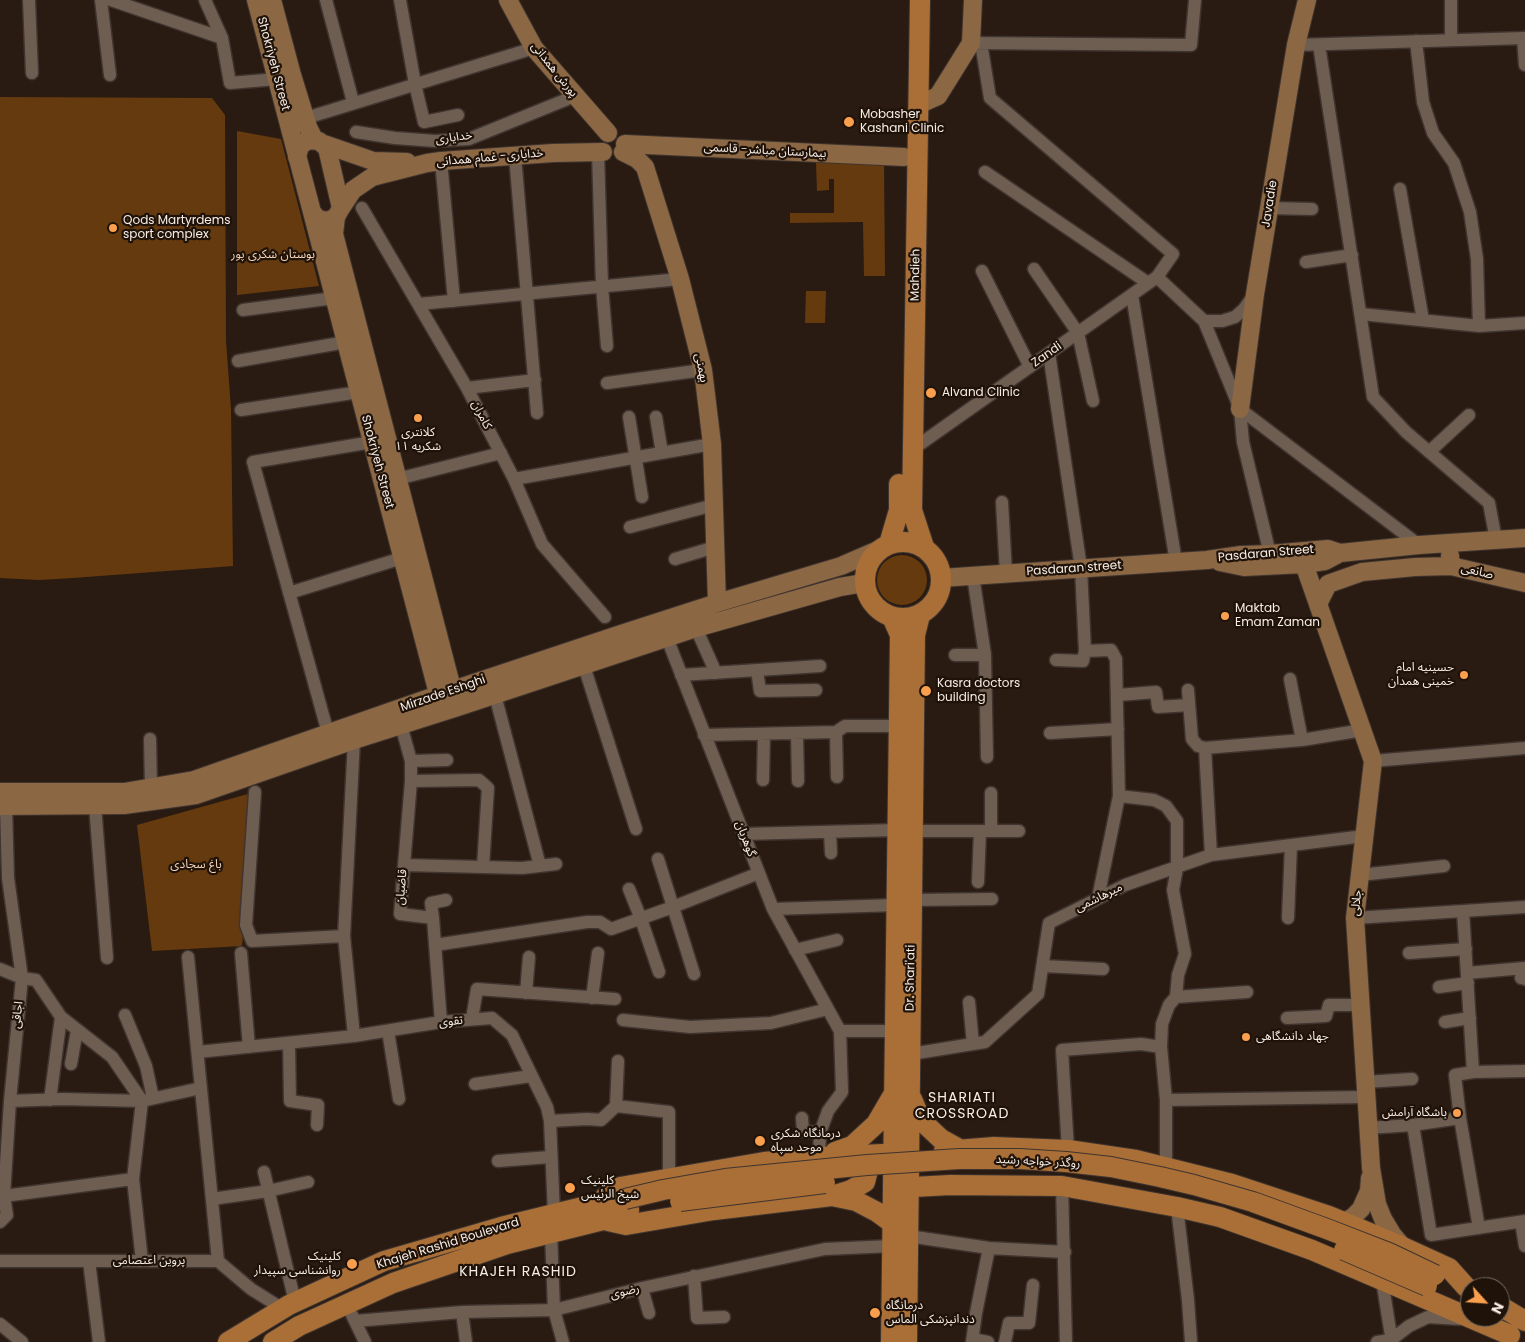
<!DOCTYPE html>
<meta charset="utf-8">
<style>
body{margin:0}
#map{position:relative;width:1525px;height:1342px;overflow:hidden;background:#291b11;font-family:Poppins,sans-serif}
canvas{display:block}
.north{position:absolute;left:1460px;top:1277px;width:50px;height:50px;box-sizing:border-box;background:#1f1208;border:1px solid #756a61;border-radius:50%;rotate:116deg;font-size:14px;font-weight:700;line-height:20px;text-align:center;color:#f7ede6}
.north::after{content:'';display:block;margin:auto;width:18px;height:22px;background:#fa9f4e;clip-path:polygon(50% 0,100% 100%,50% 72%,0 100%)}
</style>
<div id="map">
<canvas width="1525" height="1342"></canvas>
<div class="north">N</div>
</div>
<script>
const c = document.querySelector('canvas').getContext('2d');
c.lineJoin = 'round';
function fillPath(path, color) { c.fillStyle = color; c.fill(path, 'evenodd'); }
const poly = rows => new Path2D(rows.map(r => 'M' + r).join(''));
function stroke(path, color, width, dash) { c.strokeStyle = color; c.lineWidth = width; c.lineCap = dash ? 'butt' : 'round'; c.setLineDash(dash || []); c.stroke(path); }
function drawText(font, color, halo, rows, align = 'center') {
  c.font = font + ' Poppins,"Noto Sans Arabic",sans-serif'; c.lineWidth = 4.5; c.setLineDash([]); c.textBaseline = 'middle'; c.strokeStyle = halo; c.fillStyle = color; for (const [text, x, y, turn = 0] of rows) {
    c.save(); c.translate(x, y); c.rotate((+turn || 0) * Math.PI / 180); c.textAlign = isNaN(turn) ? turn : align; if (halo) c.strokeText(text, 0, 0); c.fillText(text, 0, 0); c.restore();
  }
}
const green = poly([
 [0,97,212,98,225,115,226,341,231,409,233,566,73,578,39,580,0,578],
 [237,131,281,139,319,286,237,295],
 [816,163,884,163,885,276,864,276,863,222,790,223,790,213,834,213,834,179,829,179,829,190,817,191],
 [806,291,826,291,825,323,805,323],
 '877 580a25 25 0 1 1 50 0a25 25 0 1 1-50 0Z',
 [255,792,242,946,152,951,137,825]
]);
const street = poly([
 [29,0,32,73],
 [101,0,110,75],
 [111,0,222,38],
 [205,0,222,38,230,83,277,79],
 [326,0,353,102],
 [400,0,415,84,424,122,458,115],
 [1523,38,1525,65],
 [1451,40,1451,0],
 [1416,41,1423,102,1433,133,1454,163,1470,212,1477,259,1479,326],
 [973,43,1191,45,1195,0],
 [1296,45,1525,38],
 [1319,45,1373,397,1406,432,1489,503,1496,540],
 [306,118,534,48],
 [356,132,395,138,435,141,469,139,575,96],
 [598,152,602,286,607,346],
 [515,156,537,413],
 [441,161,454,301],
 [985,172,1148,283],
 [1400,189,1423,320],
 [362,208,467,388,514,479,542,544,605,617],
 [1269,208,1312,209],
 [1306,262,1352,255],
 [1034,269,1078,333,1093,401],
 [982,271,1030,367],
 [1157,277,1204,321,1240,409,1243,442,1270,554],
 [1132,295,1176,562],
 [419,304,680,279],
 [243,310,334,298],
 [1361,314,1479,326,1525,323],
 [1204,321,1222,321,1235,317,1244,309,1254,295],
 [1049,353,1081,568,1085,651,1111,650,1116,659,1119,796],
 [238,361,346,342],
 [607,383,703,370],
 [467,388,535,380],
 [1240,409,1419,545],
 [241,410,359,392],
 [629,417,642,497],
 [656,417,662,453],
 [913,449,1157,277,1173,254,990,98,981,43],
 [1429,452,1469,415],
 [397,479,501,453],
 [514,479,712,444],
 [1002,502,1006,573],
 [630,527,714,505],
 [675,559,715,547],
 [973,576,985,655,987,757],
 [289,593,402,558],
 [696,628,716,673],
 [667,638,773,909,840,1031,842,1092,828,1111,820,1133,819,1157],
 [955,655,985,655],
 [1056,660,1083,661,1085,651],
 [584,666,636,829],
 [757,670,760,691,816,690],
 [681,675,820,666],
 [1290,679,1302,740],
 [1188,690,1192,739,1198,746,1205,748,1302,740,1363,730],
 [495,695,540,866],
 [1118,695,1156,692,1158,707,1189,705],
 [401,725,411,761,411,781,400,914,433,918,441,1022],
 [836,732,837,777],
 [328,733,253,462,372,442],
 [1050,733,1118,729],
 [797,734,798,781],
 [704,735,836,732,845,726,898,726],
 [150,739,151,787],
 [354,740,344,936,354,1036],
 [1205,748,1211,855],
 [411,761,447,760],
 [1373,761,1525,748],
 [763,780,764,734],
 [411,781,479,780,488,788,483,867],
 [255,792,246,925,252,941,344,936],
 [991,793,991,831],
 [95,805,107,958],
 [913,831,1019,831],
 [830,832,831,853],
 [743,834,897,830],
 [658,859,694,974],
 [404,865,522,868,556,864],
 [1360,875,1444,866],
 [978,882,980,831],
 [629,889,641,919,659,972],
 [1098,898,1119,796,1154,800,1166,806,1177,821,1177,868,1173,890,1185,954,1178,975,1176,997,1169,1005,1162,1024,1161,1047,1166,1100,1166,1167],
 [912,900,992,899],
 [773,909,896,905],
 [1463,911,1473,1072],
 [433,918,431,903,446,900],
 [1288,918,1291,845],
 [1355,918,1525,907],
 [435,945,587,922,600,922,611,929,673,907,759,873],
 [795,950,837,940],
 [241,953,249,1047],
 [1409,953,1466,949],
 [188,957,218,1261],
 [1043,966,1103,969],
 [0,969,22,978,36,980,61,1017,112,1057,142,1101],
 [1467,973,1524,968,1521,978,1525,979],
 [1439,987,1468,983],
 [526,993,529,957],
 [1176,997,1247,992],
 [592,998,598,953],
 [969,1002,973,1044],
 [125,1015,146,1066,153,1098],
 [1287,1018,1326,1016,1329,1005,1360,1005],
 [472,1019,477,989,615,999],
 [623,1020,690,1027,771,1023,828,1009],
 [1445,1022,1470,1018],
 [388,1031,399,1099],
 [840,1031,895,1031],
 [289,1043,290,1101,318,1105,317,1125],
 [198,1052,354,1036,441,1022,492,1018,512,1035,547,1107,550,1121,554,1214],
 [911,1054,985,1042,1038,994,1049,923,1125,885,1211,855,1364,836],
 [71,1064,77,1030],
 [1365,1082,1412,1079],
 [475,1084,531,1076],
 [50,1100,61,1017],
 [1166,1100,1366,1097],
 [10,1101,63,1099,142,1101,201,1088],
 [616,1106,618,1061],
 [802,1118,803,1131,820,1133],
 [550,1121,587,1119,601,1120,616,1106,669,1112,669,1178],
 [1413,1125,1431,1235,1525,1221],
 [1368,1128,1413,1125,1460,1118],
 [1068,1150,1062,1050,1141,1044,1161,1047],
 [498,1161,550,1157],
 [264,1172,295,1302],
 [1062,1186,1066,1342],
 [4,1196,133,1179],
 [212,1199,268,1191,308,1182],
 [1177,1207,1188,1300,1191,1342],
 [0,1222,7,1215,4,1196,10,1101,22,978,8,878,6,806],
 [1521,1222,1525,1246],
 [1479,1228,1460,1118,1455,1075,1473,1072,1525,1071],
 [551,1232,554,1310,563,1342],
 [908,1236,989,1248,1065,1252],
 [0,1261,218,1261,251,1289,283,1309],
 [89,1261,99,1342],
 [142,1261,133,1179,142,1101],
 [694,1276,697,1318,724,1317],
 [1382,1280,1392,1342],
 [642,1288,649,1313],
 [462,1312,466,1342],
 [352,1315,365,1342],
 [355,1321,462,1312,554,1310,642,1288,825,1249,892,1246],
 [0,1324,22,1342],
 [973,1339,988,1342],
 [972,1342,976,1313,989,1248],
 [1005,1342,1009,1323,1029,1323,1033,1285],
 [1377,1342,1391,1340,1409,1326,1428,1317,1460,1319]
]);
const secondary = poly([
 [256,0,312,212,318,219,328,221,336,217,341,208,327,148,319,141,308,140,300,146,297,157],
 [272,0,292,75,308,127,314,139],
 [508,0,534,48,608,133],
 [918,105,938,96,971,43,973,0],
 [324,144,373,161,407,162],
 [625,144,904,157],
 [623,152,637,159,645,167,680,279,703,370,712,444,717,603],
 [341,208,353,190,372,177,427,163,441,161,553,153,603,152],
 [312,212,441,705],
 [336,217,334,234,455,700],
 [1240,409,1255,294,1296,45,1307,0],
 [1450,556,1451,566,1525,583],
 [1220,562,1244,567,1304,564,1325,561,1340,553,1419,545,1525,538],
 [1304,564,1373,761,1355,918,1371,1168,1377,1204,1383,1219,1392,1234,1403,1247],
 [941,578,1207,560,1241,555,1270,554,1328,549,1340,553],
 [1318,604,1328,584,1362,572,1415,567,1451,566],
 [0,792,124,792,194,780,438,695,621,634,717,603,841,566,878,550],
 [0,806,124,805,196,795,354,740,458,707,696,628,840,587,864,583],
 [1344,1222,1353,1217,1361,1209,1369,1191,1370,1178]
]);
const primary = poly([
 [920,0,912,510,924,547],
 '865 580a38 38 0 1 1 76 0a38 38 0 1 1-76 0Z',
 [889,544,899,510,899,484],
 [912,1099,917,1111,925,1124,941,1139,961,1150],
 [944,1151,994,1147,1068,1150,1136,1160,1232,1184,1329,1216,1403,1247,1449,1268,1466,1287],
 [835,1152,852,1146,876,1124,893,1095],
 [895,1188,950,1185,1062,1186,1177,1207,1220,1217,1312,1250,1510,1335],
 [832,1196,856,1201,877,1212,892,1223],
 [605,1197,620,1187,764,1162,819,1157,905,1153],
 [608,1221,626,1225,714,1210,832,1196,851,1190,865,1182,868,1170,866,1167,859,1162,849,1159,819,1157],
 [1500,1306,1525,1321],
 [228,1342,289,1305,384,1261,501,1227,595,1204,625,1199],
 [273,1342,299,1326,393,1283,507,1244,603,1220,629,1210],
 [891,1342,900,635,892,617],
 [907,1342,915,635,920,615]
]);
const primaryBridge = poly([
 [625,1199,663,1190,725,1179,867,1165,959,1159,1020,1159,1066,1162,1111,1167,1160,1177,1194,1185,1253,1202,1327,1229,1389,1253,1435,1275],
 [680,1201,825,1183],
 [1344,1250,1427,1286]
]);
const markers = [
 [849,122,6,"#fa9f4e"],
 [113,228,5,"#fa9f4e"],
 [931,393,6,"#fa9f4e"],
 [418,418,5,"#fa9f4e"],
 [1225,616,5,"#fa9f4e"],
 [1464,675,5,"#fa9f4e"],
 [926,691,6,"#fa9f4e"],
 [1246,1037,5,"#fa9f4e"],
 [1457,1113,5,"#fa9f4e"],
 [760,1141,6,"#fa9f4e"],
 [570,1188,6,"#fa9f4e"],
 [352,1264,6,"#fa9f4e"],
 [875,1313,6,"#fa9f4e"]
];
const streetNames = [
 ["Shokriyeh Street",273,64,75],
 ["پورش همدانی",554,70,51],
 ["خدایاری",454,138,-7],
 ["بیمارستان مباشر- قاسمی",765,151,3],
 ["خدایاری- غمام همدانی",490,158,-5],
 ["Javadie",1270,204,-81],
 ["Mahdieh",916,275,-89],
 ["Zandi",1047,355,-35],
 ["بهمنی",701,368,79],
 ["کامران",481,415,63],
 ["Shokriyeh Street",377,462,75],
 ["Pasdaran Street",1266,554,-5],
 ["Pasdaran street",1074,569,-4],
 ["صانعی",1477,572,13],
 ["Mirzade Eshghi",443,694,-19],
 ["گوهریان",745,839,69],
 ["قاضیان",402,887,-85],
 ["میرهاشمی",1099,898,-26],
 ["جلالی",1357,903,-84],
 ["Dr. Shari'ati",911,978,-89],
 ["اجاقی",18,1015,-84],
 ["تقوی",451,1022,-7],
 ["روگذر خواجه رشید",1038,1162,3],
 ["Khajeh Rashid Boulevard",448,1244,-17],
 ["پروین اعتصامی",149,1261],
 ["رضوی",625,1292,-14]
];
const poiNames = [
 ["Mobasher",860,115],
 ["Kashani Clinic",860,129],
 ["Qods Martyrdems",123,221],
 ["sport complex",123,235],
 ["Alvand Clinic",942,393],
 ["کلانتری",418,433,"center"],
 ["۱۱ شکریه",418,447,"center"],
 ["Maktab",1235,609],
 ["Emam Zaman",1235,623],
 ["حسینیه امام",1454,668,"right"],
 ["خمینی همدان",1454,682,"right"],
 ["Kasra doctors",937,684],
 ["building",937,698],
 ["جهاد دانشگاهی",1256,1037],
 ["باشگاه آرامش",1447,1113,"right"],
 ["درمانگاه شکری",771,1134],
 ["موحد سپاه",771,1148],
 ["کلینیک",581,1181],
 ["شیخ الرئیس",581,1195],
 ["کلینیک",341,1257,"right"],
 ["روانشناسی سپیدار",341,1271,"right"],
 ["درمانگاه",886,1306],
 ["دندانپزشکی الماس",886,1320]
];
const parkNames = [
 ["بوستان شکری پور",273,255],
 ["باغ سجادی",196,865]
];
const neighbourhoodNames = [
 ["SHARIATI",962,1098],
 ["CROSSROAD",962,1114],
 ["KHAJEH RASHID",518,1272]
];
fillPath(green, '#663a0f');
stroke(street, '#3f342f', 15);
stroke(secondary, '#3f342f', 20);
stroke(primary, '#3f342f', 22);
stroke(street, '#6e5e51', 12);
stroke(secondary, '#8b6744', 18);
stroke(primary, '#a96f37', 20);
stroke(primaryBridge, '#3f342f', 22, []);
stroke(primaryBridge, '#a96f37', 20);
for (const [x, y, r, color] of markers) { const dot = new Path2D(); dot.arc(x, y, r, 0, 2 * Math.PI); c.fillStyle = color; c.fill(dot); stroke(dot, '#1f1208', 2); }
drawText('12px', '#f7ede6', '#1f1208', streetNames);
drawText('12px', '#f7ede6', '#1f1208', poiNames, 'left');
drawText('12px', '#f4d3b8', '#1f1208', parkNames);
c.letterSpacing = '1px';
drawText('14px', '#f7ede6', '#1f1208', neighbourhoodNames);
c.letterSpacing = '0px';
</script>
